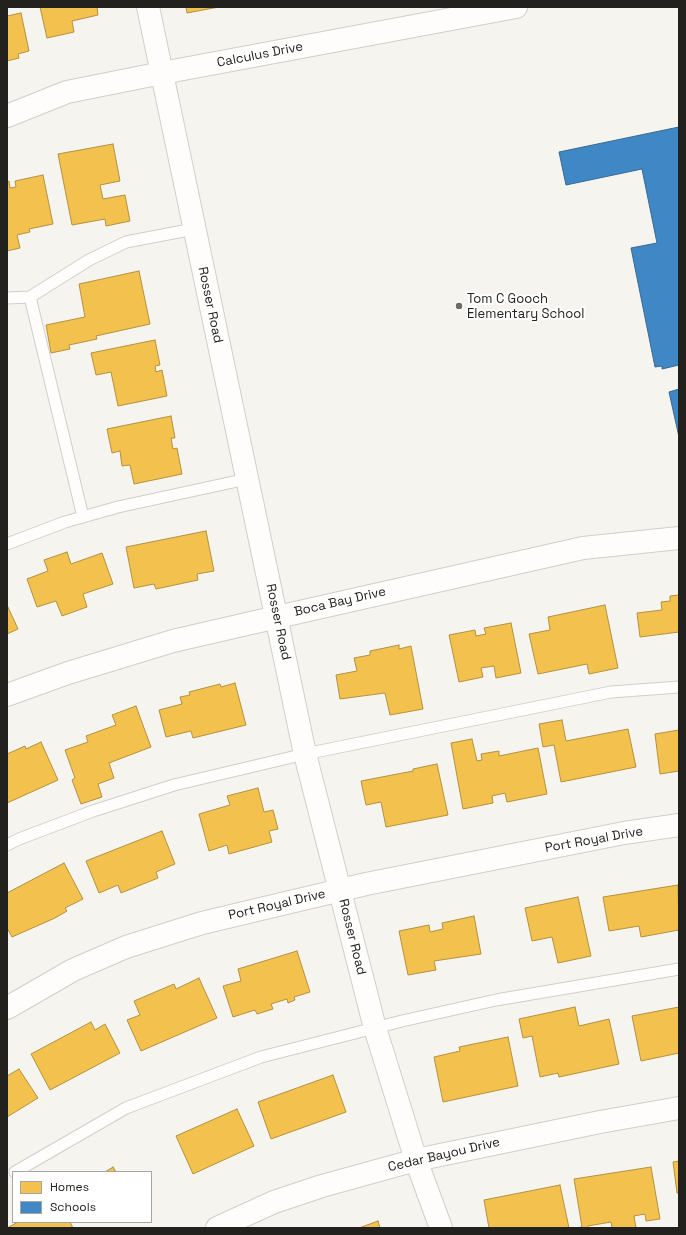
<!DOCTYPE html>
<style>
body{margin:0}
#map{position:relative;width:686px;height:1235px;overflow:hidden;background:#f6f4ee;font-family:"Space Grotesk",sans-serif}
canvas{display:block}
.frame{position:absolute;inset:0;border:8px solid #22211d;pointer-events:none}
.legend{position:absolute;left:12px;top:1171px;width:140px;height:52px;box-sizing:border-box;background:#fff;border:1px solid #a7a6a5;margin:0;padding:5px 7px;list-style:none;font-size:12px;color:#22211d}
.legend li{display:flex;align-items:center;gap:8px;height:20px}
.legend b{width:20px;border:1px solid #a7a6a5}
</style>
<div id="map">
<canvas width="686" height="1235"></canvas>
<div class="frame"></div>
<ul class="legend">
<li><b style="height:11px;background:#f2c14e"></b>Homes</li>
<li><b style="height:11px;background:#3f88c5"></b>Schools</li>
</ul>
</div>
<script>
const c = document.querySelector('canvas').getContext('2d');
c.lineJoin = 'round';
function fillPath(path, color) { c.fillStyle = color; c.fill(path, 'evenodd'); }
const poly = rows => new Path2D(rows.map(r => 'M' + r).join(''));
function stroke(path, color, width, dash) { c.strokeStyle = color; c.lineWidth = width; c.lineCap = dash ? 'butt' : 'round'; c.setLineDash(dash || []); c.stroke(path); }
function drawText(font, color, halo, rows, align = 'center') {
  c.font = font + ' "Space Grotesk",sans-serif'; c.lineWidth = 4; c.setLineDash([]); c.textBaseline = 'middle'; c.strokeStyle = halo; c.fillStyle = color; for (const [text, x, y, turn = 0] of rows) {
    c.save(); c.translate(x, y); c.rotate((+turn || 0) * Math.PI / 180); c.textAlign = isNaN(turn) ? turn : align; if (halo) c.strokeText(text, 0, 0); c.fillText(text, 0, 0); c.restore();
  }
}
const homes = poly([
 [40,7,97,7,98,15,72,21,74,32,47,38,40,7],
 [186,7,219,7,187,13,186,7],
 [21,13,29,51,18,54,19,58,7,61,7,16,21,13],
 [113,144,120,181,100,185,103,199,125,195,130,221,106,226,105,219,72,225,58,154,113,144],
 [43,175,53,224,29,229,30,232,17,235,20,248,7,251,7,182,9,181,10,188,16,187,15,181,43,175],
 [139,271,150,324,96,336,97,339,69,345,70,349,51,353,46,325,85,317,79,284,139,271],
 [155,340,160,365,155,366,156,372,162,370,167,396,118,406,111,372,96,375,91,353,155,340],
 [171,416,175,438,171,438,173,449,177,448,182,474,134,484,130,465,122,466,120,451,112,453,107,429,171,416],
 [206,531,214,571,197,574,198,580,156,589,154,584,134,588,126,547,206,531],
 [67,552,71,564,102,553,113,584,83,594,87,607,62,616,56,601,37,607,27,579,48,571,44,560,67,552],
 [679,595,679,632,640,637,637,613,662,610,661,602,670,601,670,596,679,595],
 [7,605,18,629,7,634,7,605],
 [605,605,618,668,589,674,587,664,538,674,529,634,550,630,548,617,605,605],
 [511,623,521,673,496,678,494,666,481,668,483,677,459,682,449,635,475,630,476,636,486,634,484,628,511,623],
 [399,645,399,649,411,646,423,709,390,715,385,693,340,699,336,675,357,671,354,658,370,655,370,651,399,645],
 [235,683,246,725,193,738,191,731,166,737,159,710,182,704,180,697,190,695,189,692,220,684,221,687,235,683],
 [136,706,151,747,109,763,114,778,98,784,102,797,81,804,72,780,75,778,65,750,88,742,86,736,116,725,112,715,136,706],
 [562,720,566,741,628,729,636,767,561,782,554,745,543,747,539,724,562,720],
 [679,730,679,771,660,774,655,734,679,730],
 [472,739,477,761,482,760,481,754,499,751,499,756,538,748,547,794,507,802,505,793,492,796,493,803,463,809,451,743,472,739],
 [41,742,58,780,7,803,7,754,25,746,26,749,41,742],
 [437,764,448,815,386,827,381,802,366,805,361,781,413,771,413,769,437,764],
 [258,788,264,812,273,810,278,829,269,831,272,842,229,854,227,845,209,851,199,814,230,805,227,796,258,788],
 [162,831,175,864,156,872,158,878,121,893,118,885,99,893,86,861,162,831],
 [64,863,83,899,65,908,67,911,55,918,12,937,7,928,7,893,64,863],
 [678,885,679,930,641,937,639,926,609,931,603,897,678,885],
 [578,897,591,956,558,963,552,937,532,941,525,908,578,897],
 [474,916,481,954,434,961,436,970,408,975,399,931,429,925,430,932,443,929,442,923,474,916],
 [297,951,310,992,294,997,295,1000,288,1003,287,999,271,1004,273,1009,257,1014,255,1010,233,1017,223,986,241,981,238,969,297,951],
 [199,978,217,1018,141,1051,127,1020,140,1015,134,1001,174,984,176,989,199,978],
 [575,1007,579,1026,609,1019,619,1064,559,1077,558,1073,540,1077,532,1036,523,1038,519,1019,575,1007],
 [679,1007,679,1053,641,1061,632,1016,679,1007],
 [91,1022,95,1030,105,1024,120,1053,50,1090,31,1054,91,1022],
 [508,1037,518,1086,443,1102,434,1057,460,1051,459,1047,508,1037],
 [19,1069,38,1098,7,1117,7,1076,19,1069],
 [333,1075,346,1112,271,1139,258,1102,333,1075],
 [237,1109,254,1146,193,1174,176,1136,237,1109],
 [679,1161,679,1193,677,1193,673,1162,679,1161],
 [113,1167,116,1172,105,1172,113,1167],
 [651,1167,660,1219,646,1221,645,1214,634,1216,636,1228,612,1228,611,1222,588,1226,588,1228,574,1228,582,1227,574,1179,651,1167],
 [560,1185,569,1228,489,1228,484,1200,560,1185],
 [378,1221,380,1228,359,1228,378,1221],
 [18,1222,70,1222,73,1228,7,1228,18,1222]
]);
const schools = poly([
 [679,127,679,365,662,369,662,366,655,367,631,248,657,243,642,169,566,185,559,152,679,127],
 [679,389,679,437,669,392,679,389]
]);
const service = poly([
 [30,297,89,260,126,242,194,229],
 [7,298,30,297,83,517],
 [7,544,65,522,118,507,247,479],
 [7,845,19,839,93,811,174,785,305,754,611,692,679,687],
 [15,1172,126,1108,261,1057,402,1021,496,1000,679,969]
]);
const minor = poly([
 [162,73,516,7],
 [7,695,68,673,173,641,251,623,583,548,679,538],
 [7,1008,73,970,126,947,202,923,366,884,624,833,679,825],
 [217,1228,274,1202,322,1186,416,1160,600,1122,679,1108]
]);
const tertiary = poly([
 [148,7,305,754,375,1028,416,1160,441,1228],
 [7,116,67,92,162,73]
]);
const markers = [
 [459,306,4,"#6c6b66"]
];
const streetNames = [
 ["Calculus Drive",260,55,-11],
 ["Rosser Road",210,305,78],
 ["Boca Bay Drive",340,602,-13],
 ["Rosser Road",278,622,78],
 ["Port Royal Drive",594,840,-10],
 ["Port Royal Drive",277,905,-13],
 ["Rosser Road",352,937,76],
 ["Cedar Bayou Drive",444,1155,-13]
];
const poiNames = [
 ["Tom C Gooch",467,299],
 ["Elementary School",467,314]
];
fillPath(homes, '#f2c14e');
stroke(homes, '#b4913f', 1);
fillPath(schools, '#3f88c5');
stroke(schools, '#366993', 1);
stroke(service, '#d0cfca', 13);
stroke(minor, '#d0cfca', 24);
stroke(tertiary, '#d0cfca', 24);
stroke(service, '#fefdfc', 11);
stroke(minor, '#fefdfc', 22);
stroke(tertiary, '#fefdfc', 22);
for (const [x, y, r, color] of markers) { const dot = new Path2D(); dot.arc(x, y, r, 0, 2 * Math.PI); c.fillStyle = color; c.fill(dot); stroke(dot, '#fff', 1.5); }
drawText('13px', '#22211d', '#fff', streetNames);
drawText('13px', '#22211d', '#fff', poiNames, 'left');
</script>
